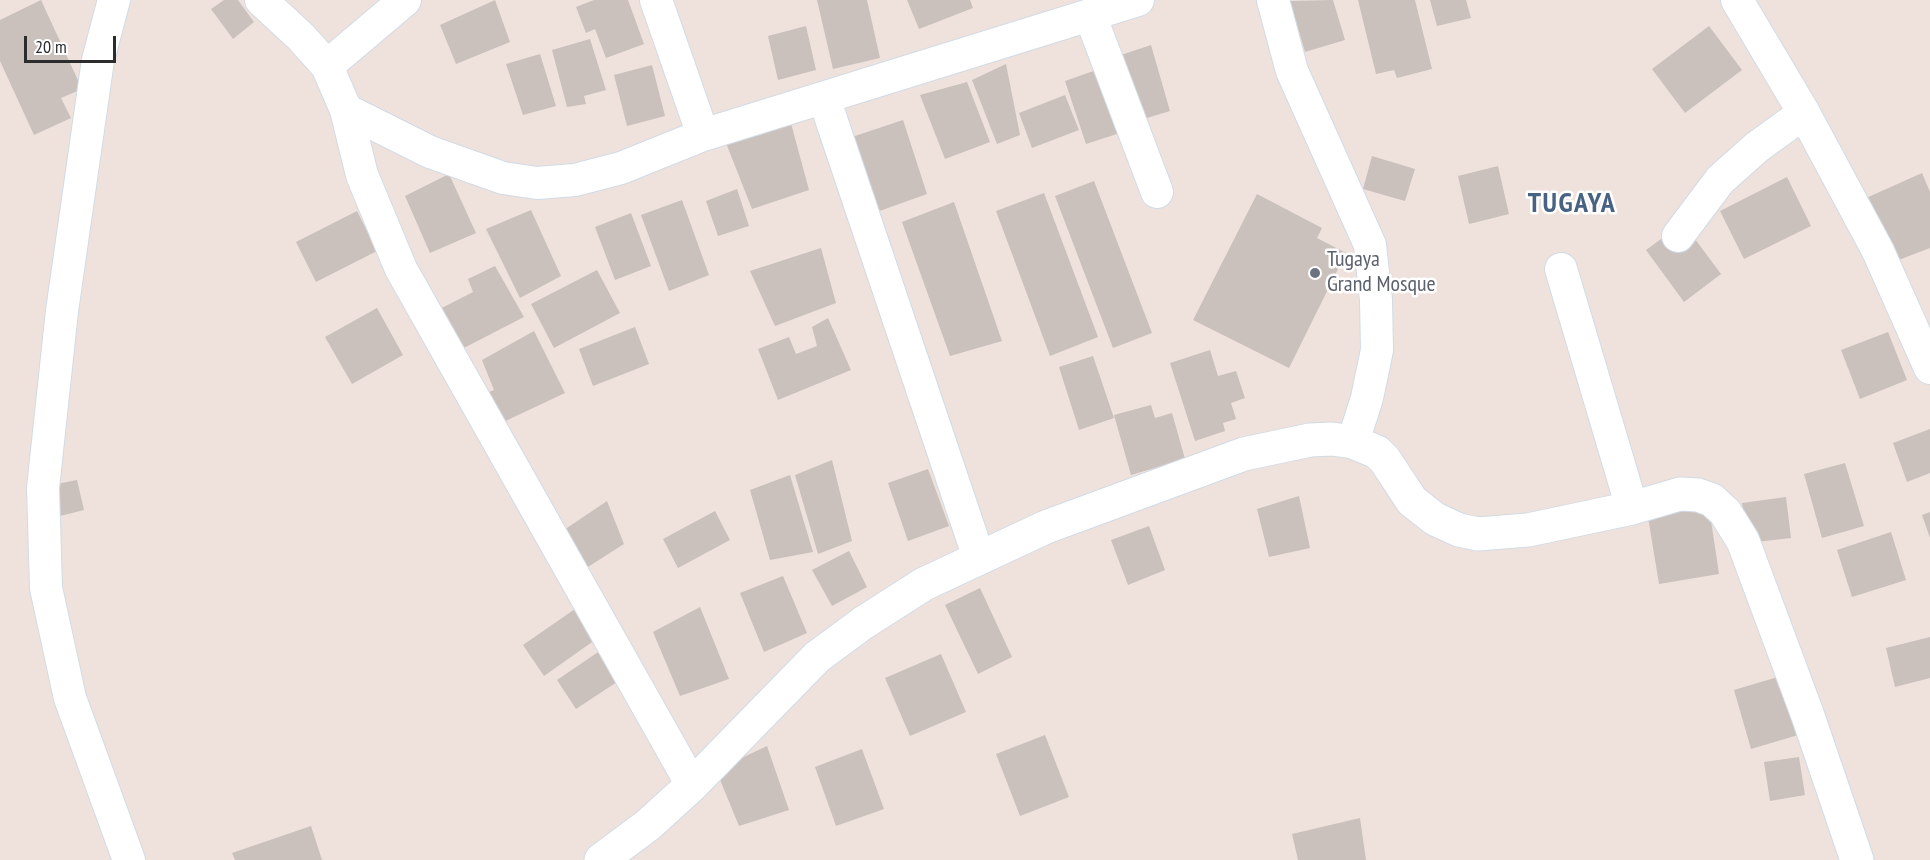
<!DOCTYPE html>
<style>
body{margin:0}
#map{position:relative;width:1930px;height:860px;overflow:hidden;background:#efe2dc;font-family:"PT Sans Narrow",sans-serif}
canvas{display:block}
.scale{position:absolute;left:24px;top:36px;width:92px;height:27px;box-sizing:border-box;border:3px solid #2c2c2c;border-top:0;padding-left:8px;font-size:18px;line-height:21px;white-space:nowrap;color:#2c2c2c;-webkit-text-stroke:4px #fff;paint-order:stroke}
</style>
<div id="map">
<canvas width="1930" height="860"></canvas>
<div class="scale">20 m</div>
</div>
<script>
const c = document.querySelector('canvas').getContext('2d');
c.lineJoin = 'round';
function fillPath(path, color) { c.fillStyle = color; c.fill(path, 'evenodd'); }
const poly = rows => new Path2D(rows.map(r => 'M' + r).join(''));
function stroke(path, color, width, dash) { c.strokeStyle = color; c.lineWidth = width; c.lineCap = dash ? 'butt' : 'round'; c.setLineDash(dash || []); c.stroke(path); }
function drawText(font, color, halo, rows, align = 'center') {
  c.font = font + ' "PT Sans Narrow",sans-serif'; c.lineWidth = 5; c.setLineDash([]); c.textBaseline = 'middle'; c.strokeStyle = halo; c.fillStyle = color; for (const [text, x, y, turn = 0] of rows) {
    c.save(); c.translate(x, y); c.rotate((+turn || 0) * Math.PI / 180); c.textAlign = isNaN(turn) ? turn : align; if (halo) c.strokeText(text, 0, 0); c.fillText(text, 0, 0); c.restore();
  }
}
const building = poly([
 [41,0,82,89,61,98,71,118,34,135,0,61,0,20],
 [224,0,238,0,254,22,233,39,211,9],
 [495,0,510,42,456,64,440,25],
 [594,0,628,0,644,44,606,58,595,29,586,33,576,7],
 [817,0,867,0,880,58,833,69],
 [907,0,970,0,973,8,919,29],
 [1333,0,1345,40,1305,52,1290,1],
 [1358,0,1415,0,1432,69,1397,78,1394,70,1376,74],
 [1430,0,1466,0,1471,18,1437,26],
 [806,26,816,70,778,80,768,36],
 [1709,26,1742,70,1685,113,1652,69],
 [590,39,606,90,584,96,586,104,567,107,552,50],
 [1151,45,1170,111,1137,121,1118,56],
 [540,54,556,106,523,115,506,64],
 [1006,64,1020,135,997,144,972,80],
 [652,65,665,116,627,126,614,75],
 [1102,68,1123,132,1086,144,1065,81],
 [967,82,990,142,945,159,920,95],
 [1065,95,1079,130,1032,148,1019,113],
 [789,116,809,190,752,209,724,138],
 [903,120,927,194,874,213,849,138],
 [1372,156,1415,169,1405,201,1363,189],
 [1498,166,1509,214,1469,224,1458,176],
 [1922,173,1930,192,1930,248,1896,261,1864,199],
 [449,174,476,233,430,253,405,196],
 [1787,177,1811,226,1744,259,1720,211],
 [1094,181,1152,333,1113,348,1055,196],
 [737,189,749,226,718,236,706,201],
 [1044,193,1098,337,1050,356,996,211],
 [1257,194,1322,228,1317,238,1346,253,1289,368,1193,320],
 [682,200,709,275,669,291,641,215],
 [954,202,1002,341,950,356,902,222],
 [531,210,561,276,520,298,486,229],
 [357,211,377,251,316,282,296,242],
 [631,213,651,266,615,280,595,227],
 [1683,223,1721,274,1684,302,1646,250],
 [821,248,836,303,775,326,750,271],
 [495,266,524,317,456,352,434,312,473,292,468,279],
 [597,270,620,313,554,348,531,304],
 [377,308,403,355,352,384,325,337],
 [828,318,851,370,778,400,758,349,789,337,796,354,817,346,812,327],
 [635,327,649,364,593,386,579,349],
 [534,331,565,393,499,424,484,394,494,390,482,360],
 [1888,332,1907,380,1860,399,1841,350],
 [1210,350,1218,376,1236,371,1245,398,1231,403,1236,419,1223,423,1225,431,1195,441,1170,363],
 [1093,356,1114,418,1079,430,1059,367],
 [1151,405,1155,418,1172,413,1185,459,1131,475,1114,415],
 [1930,429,1930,473,1907,482,1893,443],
 [832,460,852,541,818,554,795,475],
 [1845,463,1864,526,1822,538,1804,474],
 [928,469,949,526,908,541,888,483],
 [790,475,813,552,770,560,750,490],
 [77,480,84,510,48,519,47,486],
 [1299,496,1310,548,1269,557,1257,509],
 [1786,497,1791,538,1747,543,1742,503],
 [607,501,624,544,580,572,558,534],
 [1709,507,1719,574,1659,584,1648,517],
 [715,511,730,540,678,568,663,539],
 [1930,512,1930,538,1922,515],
 [1149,526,1165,570,1128,585,1111,540],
 [1891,532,1906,580,1852,597,1837,550],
 [849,551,867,587,832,606,812,570],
 [783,576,807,633,764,652,740,593],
 [980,588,1012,657,978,674,945,605],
 [700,607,729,679,680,696,653,632],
 [575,609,595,640,544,676,523,645],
 [1930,637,1930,678,1895,687,1886,648],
 [604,648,623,678,576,709,557,680],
 [941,654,966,712,910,736,885,678],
 [1781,676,1798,735,1751,749,1734,690],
 [1045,735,1069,797,1020,816,996,754],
 [767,746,789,810,739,826,716,770],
 [862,749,884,809,836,826,815,767],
 [1799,757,1805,795,1770,801,1764,762],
 [1360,818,1366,860,1298,860,1292,834],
 [311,826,322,860,235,860,232,853]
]);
const minor = poly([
 [114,0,98,60,62,311,43,488,46,588,70,698,129,860],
 [261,0,301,37,327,66,346,110,362,175,401,269,692,785],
 [656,0,703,135],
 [1273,0,1292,71,1370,245,1376,300,1377,350,1367,398,1353,442],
 [1737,0,1804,113,1878,251,1930,368],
 [1090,15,1157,192],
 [327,66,405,0],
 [824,98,979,558],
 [346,110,430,152,503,178,537,183,575,180,621,168,703,135,1138,0],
 [1678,236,1720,180,1757,147,1804,113],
 [1561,269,1632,508]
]);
const tertiary = poly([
 [601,860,648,825,692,785,817,657,863,623,924,584,1046,527,1244,454,1310,440,1332,439,1353,442,1377,452,1385,460,1412,501,1435,519,1459,530,1478,534,1528,530,1632,508,1680,494,1698,495,1712,500,1725,512,1743,541,1808,716,1857,860]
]);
const markers = [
 [1315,273,6,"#6b7280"]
];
const worshipNames = [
 ["Tugaya",1327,260],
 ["Grand Mosque",1327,285]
];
const districtNames = [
 ["TUGAYA",1572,204]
];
fillPath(building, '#cac0bc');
stroke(minor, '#d1dbe6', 34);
stroke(tertiary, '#d1dbe6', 35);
stroke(minor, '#fff', 32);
stroke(tertiary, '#fff', 33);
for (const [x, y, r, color] of markers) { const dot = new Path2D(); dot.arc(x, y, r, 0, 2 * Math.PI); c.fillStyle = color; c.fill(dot); stroke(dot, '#fff', 2); }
drawText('22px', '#5b616d', '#fff', worshipNames, 'left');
c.letterSpacing = '1.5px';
drawText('bold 28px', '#476282', '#fff', districtNames);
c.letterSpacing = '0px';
</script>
